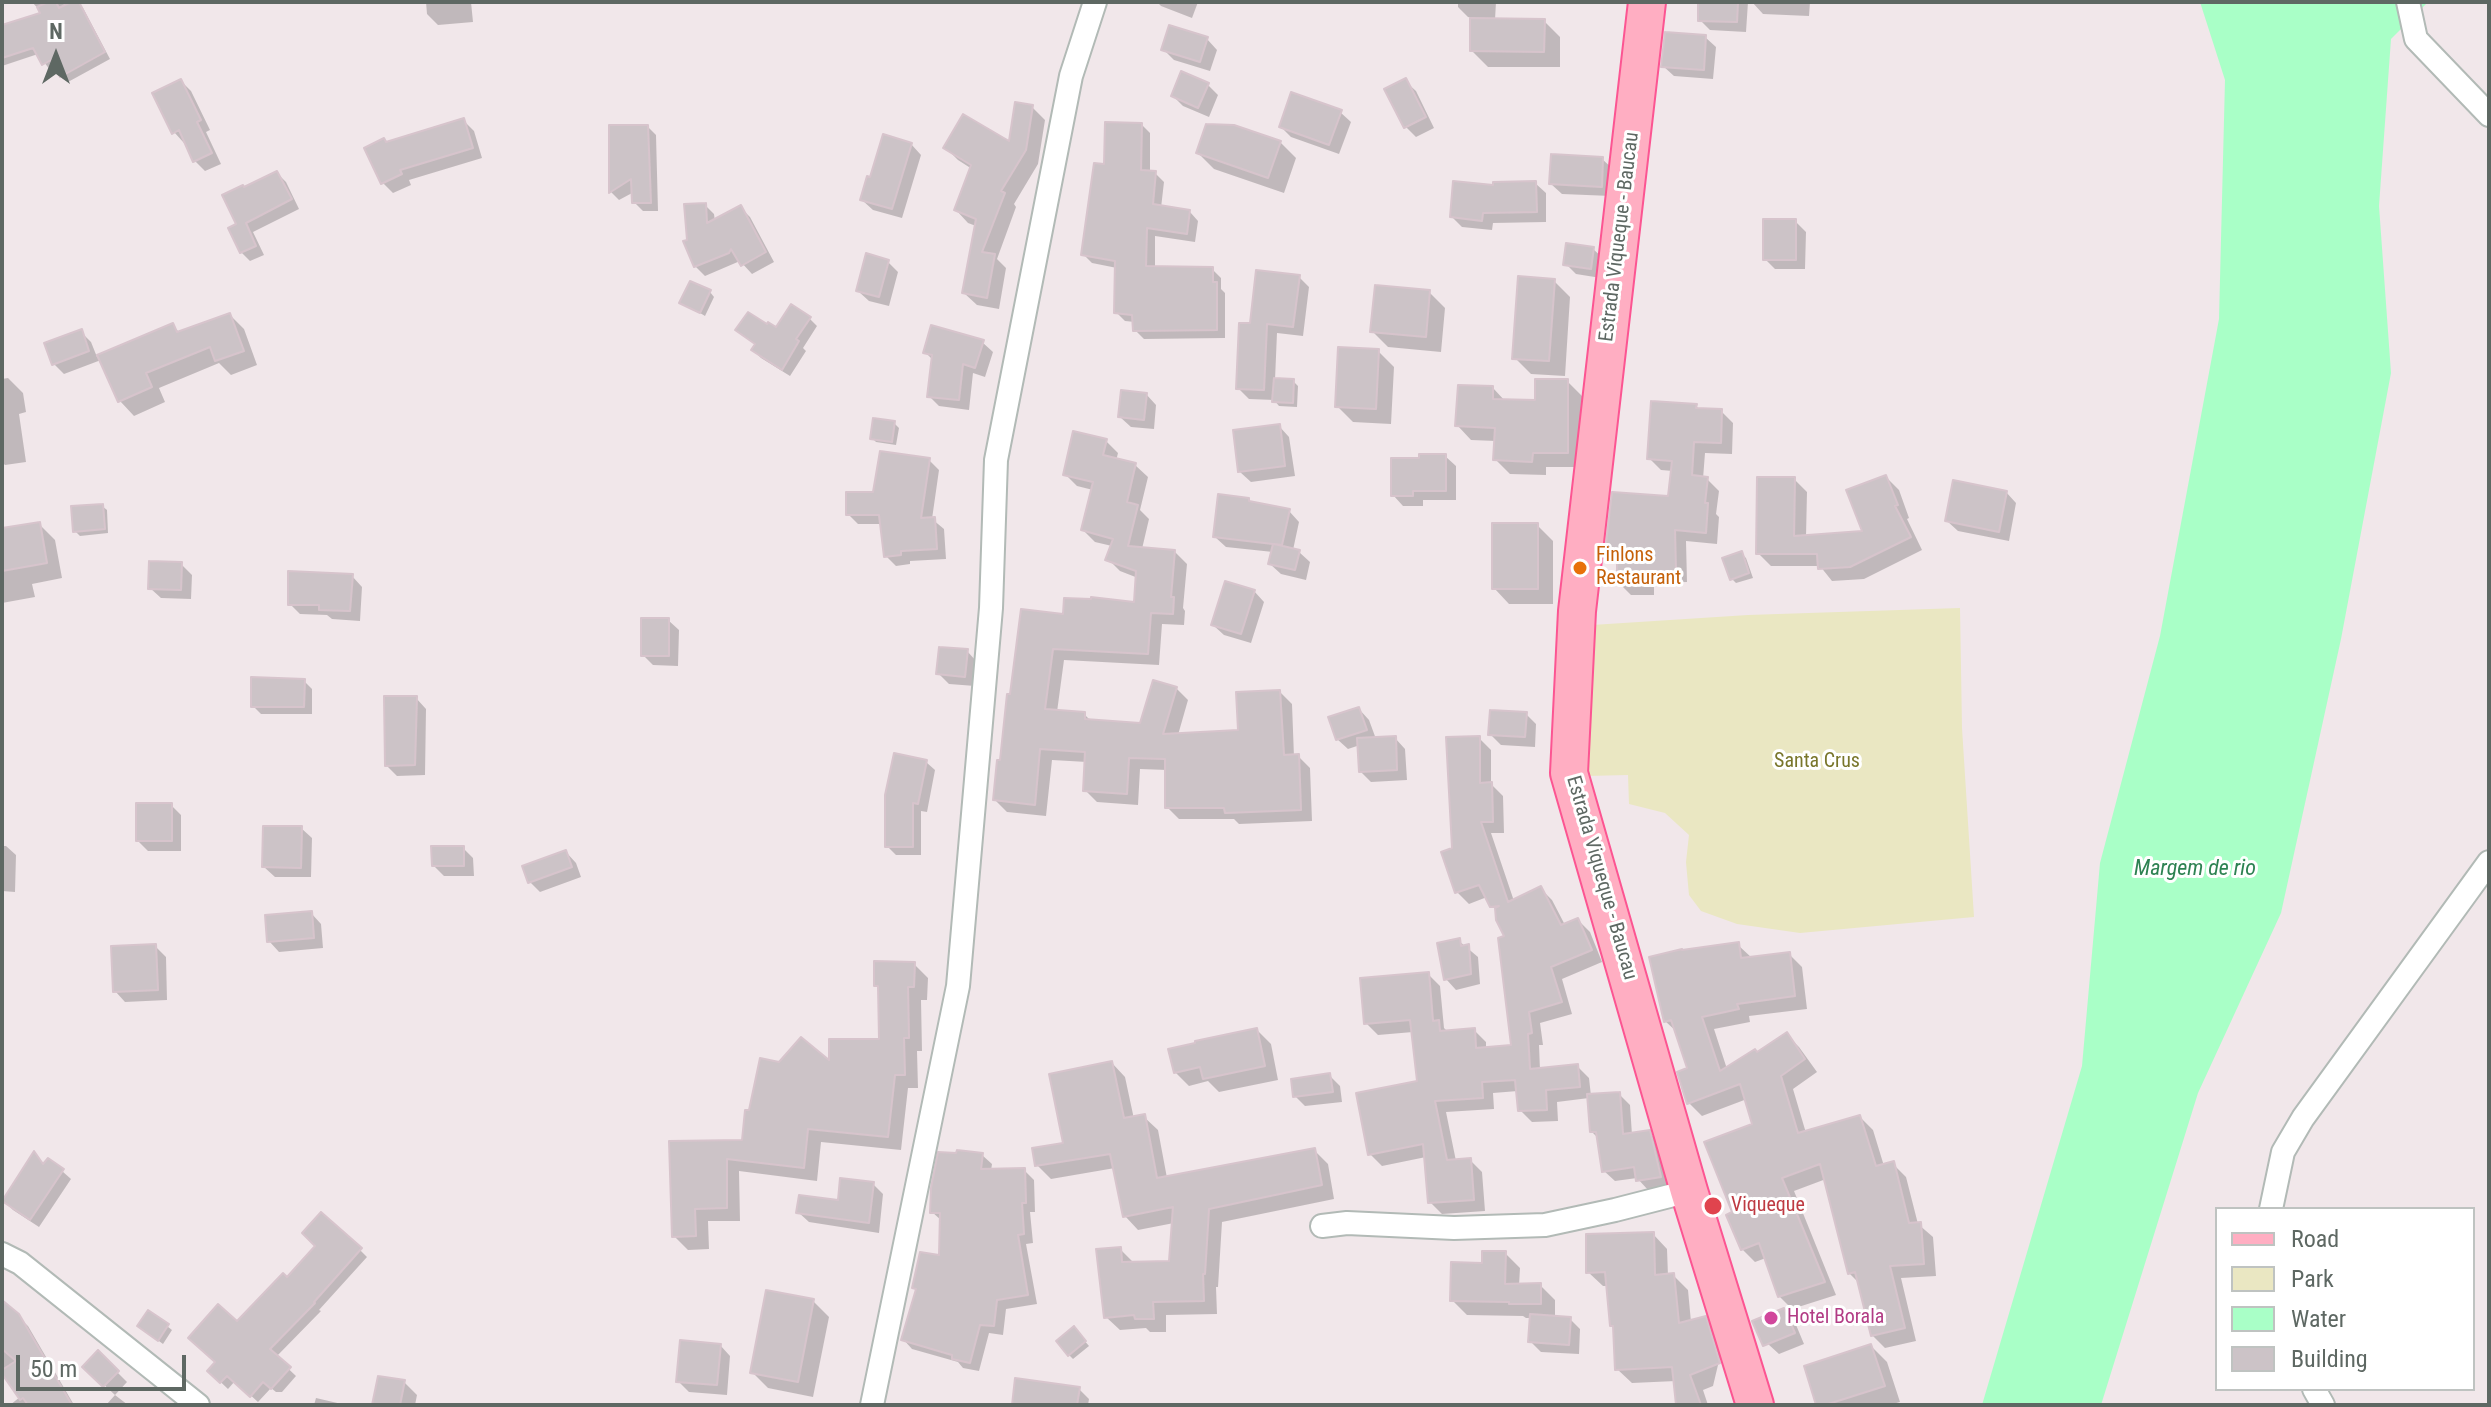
<!DOCTYPE html>
<style>
body{margin:0}
#map{position:relative;width:2491px;height:1407px;overflow:hidden;background:#f1e7ea;font-family:"Roboto Condensed",sans-serif}
canvas{display:block}
.frame{position:absolute;inset:0;border:4px solid #5e6863;pointer-events:none}
.legend{position:absolute;left:2215px;top:1207px;width:260px;height:184px;box-sizing:border-box;background:#fff;border:2px solid #bfc3c1;margin:0;padding:10px 14px;list-style:none;font-size:24px;color:#5e6863}
.legend li{display:flex;align-items:center;gap:16px;height:40px}
.legend b{width:40px;border:2px solid #bfc3c1}
.north{position:absolute;left:16px;top:16px;width:80px;height:80px;-webkit-text-stroke:6px #fff;paint-order:stroke;rotate:0deg;font-size:22px;font-weight:700;line-height:32px;text-align:center;color:#5e6863}
.north::after{content:'';display:block;margin:auto;width:28px;height:36px;background:#5e6863;clip-path:polygon(50% 0,100% 100%,50% 72%,0 100%)}
.scale{position:absolute;left:16px;top:1355px;width:170px;height:36px;box-sizing:border-box;border:4px solid #5e6863;border-top:0;padding-left:10px;font-size:24px;line-height:28px;white-space:nowrap;color:#5e6863;-webkit-text-stroke:6px #fff;paint-order:stroke}
</style>
<div id="map">
<canvas width="2491" height="1407"></canvas>
<div class="frame"></div>
<ul class="legend">
<li><b style="height:10px;background:#ffaec2"></b>Road</li>
<li><b style="height:22px;background:#eae7c2"></b>Park</li>
<li><b style="height:22px;background:#a9ffc7"></b>Water</li>
<li><b style="height:22px;background:#ccc3c7"></b>Building</li>
</ul>
<div class="north">N</div>
<div class="scale">50 m</div>
</div>
<script>
const c = document.querySelector('canvas').getContext('2d');
c.lineJoin = 'round';
function fillPath(path, color) { c.fillStyle = color; c.fill(path, 'evenodd'); }
const poly = rows => new Path2D(rows.map(r => 'M' + r).join(''));
function stroke(path, color, width, dash) { c.strokeStyle = color; c.lineWidth = width; c.lineCap = dash ? 'butt' : 'round'; c.setLineDash(dash || []); c.stroke(path); }
function drawText(font, color, halo, rows, align = 'center') {
  c.font = font + ' "Roboto Condensed",sans-serif'; c.lineWidth = 6; c.setLineDash([]); c.textBaseline = 'middle'; c.strokeStyle = halo; c.fillStyle = color; for (const [text, x, y, turn = 0] of rows) {
    c.save(); c.translate(x, y); c.rotate((+turn || 0) * Math.PI / 180); c.textAlign = isNaN(turn) ? turn : align; if (halo) c.strokeText(text, 0, 0); c.fillText(text, 0, 0); c.restore();
  }
}
const green = poly([
 [1960,608,1962,728,1974,917,1800,933,1737,924,1701,911,1689,895,1686,862,1689,835,1665,813,1629,804,1628,775,1586,776,1592,625,1748,615]
]);
const water = poly([
 [2200,2,2428,2,2391,39,2379,206,2391,373,2341,639,2281,913,2198,1093,2101,1405,1982,1405,2082,1066,2100,863,2160,636,2219,319,2225,80]
]);
const shadow = poly([
 [32,2,62,2,65,6,77,2,83,8,110,59,68,82,56,67,50,70,38,54,2,66,2,27,43,14],
 [426,2,471,2,473,22,438,25,427,14],
 [1157,2,1198,2,1192,18,1161,6],
 [1458,2,1496,2,1495,20,1544,21,1560,37,1560,67,1488,67,1472,51,1472,18,1468,17,1458,7],
 [1700,2,1748,2,1746,32,1710,30,1700,20],
 [1752,2,1810,2,1809,16,1763,14],
 [1705,37,1716,47,1713,79,1674,76,1663,66],
 [1207,39,1217,50,1210,71,1174,60,1164,50],
 [181,81,191,91,210,130,206,132,221,164,205,171,195,161,186,142,184,143,174,132],
 [1405,81,1416,91,1434,128,1416,137,1406,127,1387,90],
 [1208,85,1218,95,1209,117,1183,106,1173,96],
 [1032,107,1045,120,1038,164,1014,204,1016,207,997,259,1006,268,999,309,977,305,964,293,976,226,968,223,956,210,972,169,958,160,946,148,1010,144],
 [1340,112,1351,122,1339,154,1291,137,1281,127],
 [463,120,474,131,482,158,409,180,411,185,393,193,383,183,387,144],
 [1142,125,1150,133,1150,172,1155,173,1164,182,1161,208,1190,212,1198,221,1195,242,1155,236,1155,268,1212,269,1221,278,1221,289,1225,293,1225,338,1144,339,1135,330,1135,322,1125,321,1116,312,1117,268,1092,263,1083,254,1106,166],
 [611,127,648,127,656,135,658,211,643,211,634,202,634,192,619,200,611,192],
 [1280,142,1296,158,1284,193,1214,169,1198,153],
 [911,144,921,155,902,218,873,210,862,200,872,179],
 [1602,159,1613,169,1611,196,1562,194,1551,184],
 [277,173,286,182,299,209,253,232,264,255,250,261,241,252,239,225,245,189],
 [1535,183,1546,193,1546,222,1493,223,1492,230,1462,227,1452,217],
 [705,205,714,214,715,222,741,208,750,217,774,262,752,274,740,261,705,276,695,266],
 [1795,221,1806,232,1805,269,1775,269,1765,259],
 [1593,249,1604,259,1601,278,1576,274,1566,264],
 [888,262,898,272,889,306,869,301,858,291],
 [1299,277,1309,287,1303,336,1277,333,1275,380,1293,381,1298,386,1297,407,1279,406,1274,400,1249,399,1238,388,1251,325],
 [1554,281,1570,297,1565,376,1531,374,1515,358],
 [710,292,714,297,705,316,682,302],
 [1429,292,1445,308,1441,352,1388,347,1372,331],
 [230,315,244,329,257,365,231,375,219,363,159,388,165,402,134,416,120,401,101,360,64,374,54,364,81,332,91,342,97,357,173,326,180,333],
 [810,319,817,326,803,348,806,351,790,376,761,358,753,350,756,345,738,330,776,330],
 [982,342,993,352,985,377,973,373,969,410,939,406,929,396,934,361,925,352],
 [1378,351,1394,367,1391,424,1353,422,1337,406],
 [8,378,23,393,26,412,19,414,26,462,5,465,2,462,2,379],
 [1567,381,1582,396,1582,467,1546,467,1546,475,1510,474,1495,459,1496,441,1471,440,1457,425,1493,388,1506,402,1537,403],
 [1146,394,1156,405,1154,429,1131,427,1120,417],
 [1696,406,1700,410,1721,411,1733,423,1732,454,1705,453,1703,479,1707,479,1719,491,1716,514,1719,517,1717,544,1686,541,1687,582,1654,583,1654,595,1631,595,1619,583,1619,564,1607,551,1670,499,1673,471,1661,470,1649,458],
 [894,423,899,428,896,445,876,442,872,438],
 [1279,426,1289,437,1295,476,1251,482,1240,472],
 [1106,441,1118,453,1116,461,1135,465,1148,477,1140,510,1149,519,1142,549,1175,552,1187,564,1183,608,1185,611,1184,625,1162,624,1159,665,1064,660,1057,712,1084,714,1092,722,1142,725,1176,688,1188,700,1178,735,1240,732,1280,692,1292,704,1294,757,1298,756,1310,768,1312,821,1239,824,1234,819,1179,819,1167,807,1167,770,1140,769,1138,805,1097,802,1085,790,1087,762,1052,760,1046,816,1007,812,995,800,1065,616,1136,604,1138,578,1120,571,1108,559,1112,546,1095,542,1083,530,1093,490,1077,486,1065,474],
 [1445,456,1456,466,1456,500,1423,500,1423,506,1403,506,1393,495],
 [929,460,939,470,932,519,944,529,946,559,910,561,910,564,896,566,886,556,882,524,858,524,848,514,874,494],
 [1886,477,1899,490,1909,518,1907,519,1922,550,1864,579,1832,581,1820,566,1771,566,1758,553,1794,479,1807,492,1806,537,1865,533],
 [2006,492,2016,503,2009,541,1958,531,1947,521],
 [1248,500,1252,504,1289,511,1299,522,1293,550,1299,552,1310,562,1306,580,1281,574,1270,564,1273,552,1226,547,1215,537],
 [102,506,107,510,108,533,80,536,75,531],
 [39,524,55,540,62,578,32,584,35,597,2,603,2,526,7,530],
 [1537,525,1553,541,1553,604,1509,604,1494,588],
 [1741,553,1746,558,1753,578,1736,583,1732,579],
 [181,564,192,575,191,599,161,598,150,588],
 [352,576,362,587,360,621,332,619,327,615,300,614,290,604],
 [1254,591,1264,602,1251,643,1224,635,1213,625],
 [668,620,679,630,678,666,653,665,643,655],
 [967,651,977,662,975,686,949,684,938,673],
 [304,681,312,689,312,714,261,714,253,706],
 [416,698,426,709,425,775,397,776,387,766],
 [1359,709,1369,720,1376,739,1395,738,1405,749,1407,780,1371,782,1361,772,1360,745,1348,749,1337,739],
 [1526,714,1536,724,1535,747,1501,745,1490,734],
 [1479,738,1491,750,1491,784,1503,796,1504,833,1491,833,1514,901,1540,888,1552,900,1565,925,1578,920,1590,932,1602,962,1562,979,1572,1014,1540,1023,1543,1045,1539,1045,1540,1070,1577,1066,1589,1078,1591,1096,1619,1094,1630,1105,1632,1135,1649,1132,1659,1143,1670,1187,1648,1190,1637,1178,1615,1181,1604,1171,1599,1139,1592,1132,1589,1098,1557,1102,1558,1121,1532,1122,1520,1110,1518,1091,1493,1093,1494,1109,1446,1112,1456,1161,1470,1160,1482,1172,1485,1211,1442,1214,1430,1202,1426,1157,1382,1166,1370,1154,1419,1082,1413,1032,1378,1035,1366,1023,1428,974,1440,986,1444,1028,1448,1032,1474,1030,1486,1042,1486,1049,1513,1047,1507,938,1497,912,1487,897,1469,904,1457,892,1454,850],
 [926,762,935,770,927,812,921,811,921,855,896,855,887,846],
 [171,805,181,815,181,851,148,851,138,841],
 [301,828,312,838,311,877,275,877,264,867],
 [2,846,6,846,16,855,15,892,2,891],
 [463,848,473,858,474,876,444,876,434,866],
 [566,852,576,863,581,877,540,892,530,882],
 [311,913,321,924,323,948,279,952,269,941],
 [1459,941,1478,957,1480,984,1456,990,1446,979],
 [1738,945,1752,958,1789,954,1802,967,1807,1009,1749,1016,1750,1022,1714,1029,1727,1069,1758,1055,1786,1034,1799,1047,1817,1072,1793,1089,1806,1133,1860,1117,1873,1130,1884,1166,1893,1164,1906,1177,1918,1224,1933,1237,1936,1276,1901,1278,1916,1341,1885,1348,1872,1335,1860,1284,1849,1273,1826,1179,1794,1191,1836,1295,1792,1309,1779,1296,1766,1258,1755,1262,1742,1249,1735,1213,1754,1125,1747,1099,1702,1116,1689,1103,1689,1070,1677,1032,1665,1021],
 [155,946,166,957,167,1000,125,1002,115,991],
 [914,964,928,978,927,1000,921,1000,922,1051,917,1051,918,1088,908,1088,901,1150,821,1142,817,1181,739,1171,740,1221,708,1221,709,1249,688,1250,674,1236,671,1143,744,1142,751,1112,780,1064,831,1065,881,1041,880,989,876,985],
 [1257,1030,1271,1044,1278,1080,1219,1092,1208,1081,1189,1086,1175,1072],
 [1112,1063,1125,1077,1134,1119,1144,1117,1158,1130,1167,1178,1314,1150,1328,1164,1334,1199,1222,1222,1218,1287,1216,1287,1217,1314,1166,1315,1166,1332,1150,1332,1146,1328,1120,1330,1106,1317,1120,1249,1135,1264,1171,1263,1174,1223,1138,1230,1125,1216,1115,1168,1051,1179,1037,1165,1065,1144],
 [1329,1075,1340,1086,1342,1102,1305,1106,1295,1096],
 [35,1154,45,1165,62,1171,71,1179,39,1227,13,1210,4,1201],
 [982,1155,992,1164,991,1171,1024,1170,1034,1180,1035,1212,1030,1212,1033,1243,1026,1244,1037,1304,1006,1309,1003,1335,989,1333,979,1371,963,1368,958,1362,912,1349,903,1339,918,1291,914,1287,941,1258,942,1221,932,1212],
 [873,1184,883,1194,879,1233,809,1222,798,1212,840,1203],
 [1653,1234,1667,1249,1668,1276,1673,1275,1688,1290,1691,1322,1705,1318,1719,1333,1723,1344,1713,1386,1703,1390,1708,1405,1678,1405,1676,1381,1632,1383,1617,1369,1615,1329,1612,1325,1608,1286,1603,1286,1588,1272],
 [318,1246,360,1250,367,1257,319,1310,321,1311,276,1357,296,1376,282,1392,276,1392,271,1388,258,1402,235,1381,228,1389,209,1371,217,1362,237,1324,287,1280],
 [1505,1253,1520,1268,1519,1286,1540,1285,1555,1300,1555,1318,1570,1319,1580,1329,1579,1354,1541,1352,1530,1341,1532,1318,1526,1318,1523,1316,1467,1315,1452,1300,1484,1265],
 [813,1301,829,1317,813,1397,768,1388,752,1372],
 [2,1302,28,1326,74,1405,10,1405,20,1397,2,1371],
 [1783,1310,1794,1320,1804,1344,1779,1354,1768,1344],
 [149,1312,172,1330,163,1344,144,1330],
 [1078,1333,1089,1346,1073,1359,1069,1355],
 [720,1345,730,1356,727,1395,689,1392,678,1381],
 [1871,1346,1887,1362,1900,1402,1889,1405,1819,1405],
 [98,1353,127,1382,115,1395,128,1405,106,1405,115,1395,85,1367],
 [404,1382,417,1395,415,1405,374,1405],
 [1079,1389,1089,1399,1088,1405,1014,1405],
 [316,1398,346,1405,314,1405]
]);
const building = poly([
 [48,2,56,2,59,8,71,2,79,2,105,52,60,77,51,60,42,65,33,48,2,58,2,25,40,13,37,7,48,2],
 [1698,2,1738,2,1737,22,1698,21,1698,2],
 [1470,18,1545,19,1544,52,1470,51,1470,18],
 [1169,25,1208,37,1200,62,1161,50,1169,25],
 [1665,32,1706,35,1704,70,1661,67,1665,32],
 [1181,71,1209,83,1198,108,1171,96,1181,71],
 [1406,78,1426,117,1404,128,1384,89,1406,78],
 [181,79,201,120,197,122,212,153,193,162,179,130,172,134,152,93,181,79],
 [1291,92,1342,110,1329,145,1279,127,1291,92],
 [1015,102,1033,105,1026,150,1001,191,1005,193,982,252,995,254,987,298,962,293,976,219,954,210,971,165,943,148,963,114,1009,141,1015,102],
 [464,118,473,148,400,170,402,174,381,184,364,148,384,138,386,142,464,118],
 [1105,122,1142,123,1141,170,1156,171,1153,204,1190,210,1187,234,1147,228,1146,266,1213,267,1213,282,1217,282,1217,330,1133,331,1132,315,1114,313,1115,261,1081,255,1094,163,1104,164,1105,122],
 [1206,124,1234,125,1281,141,1268,178,1196,153,1206,124],
 [609,125,648,125,651,203,632,203,631,179,609,193,609,125],
 [883,134,912,143,892,209,860,200,867,176,870,177,883,134],
 [1551,154,1603,157,1602,187,1549,184,1551,154],
 [277,171,292,199,246,223,256,246,240,253,228,228,236,224,222,195,243,185,244,187,277,171],
 [1453,181,1493,185,1493,182,1536,181,1537,212,1483,213,1482,221,1450,217,1453,181],
 [706,203,707,223,741,205,766,252,741,266,731,249,729,253,694,267,683,241,687,240,684,204,706,203],
 [1763,219,1796,219,1796,260,1763,260,1763,219],
 [1566,243,1594,247,1591,269,1563,265,1566,243],
 [866,253,889,260,879,297,856,291,866,253],
 [1256,270,1300,275,1293,327,1267,324,1264,390,1236,389,1239,323,1250,323,1256,270],
 [1518,276,1555,279,1549,361,1512,359,1518,276],
 [690,281,711,290,700,313,679,303,690,281],
 [1375,285,1430,290,1426,337,1370,332,1375,285],
 [791,304,811,317,796,339,799,341,782,370,751,350,755,344,735,330,748,312,767,324,768,322,776,327,791,304],
 [230,313,244,351,215,361,210,347,146,373,152,387,118,402,97,355,173,323,177,332,230,313],
 [931,325,984,340,975,368,963,364,959,400,927,397,932,355,923,353,931,325],
 [82,329,89,351,52,365,44,343,82,329],
 [1338,347,1379,349,1376,409,1335,407,1338,347],
 [1274,378,1294,379,1293,403,1272,402,1274,378],
 [1535,379,1568,379,1568,453,1533,453,1532,462,1493,460,1495,428,1455,426,1458,385,1493,386,1493,399,1535,400,1535,379],
 [1121,390,1147,393,1144,420,1118,417,1121,390],
 [1651,401,1697,404,1696,408,1722,409,1721,443,1694,442,1692,475,1708,477,1705,503,1708,503,1706,533,1675,530,1676,571,1643,572,1643,584,1617,584,1617,553,1605,552,1612,492,1668,496,1672,461,1647,459,1651,401],
 [873,418,895,421,892,442,870,439,873,418],
 [1280,424,1285,466,1238,472,1233,430,1280,424],
 [1073,431,1107,439,1103,455,1136,463,1127,502,1138,505,1128,546,1175,550,1171,597,1174,597,1173,614,1151,613,1148,654,1053,649,1045,709,1085,712,1085,719,1140,723,1153,680,1177,687,1163,734,1238,730,1236,692,1280,690,1284,755,1299,754,1301,810,1225,813,1224,808,1165,808,1165,759,1129,758,1127,794,1083,791,1085,752,1040,749,1035,805,993,800,997,760,1000,760,1007,694,1010,694,1021,609,1063,614,1064,598,1091,599,1091,597,1134,602,1136,571,1105,560,1113,539,1081,530,1093,482,1063,475,1073,431],
 [880,451,930,458,921,518,935,517,937,549,901,551,901,555,884,557,879,515,846,515,846,492,873,492,880,451],
 [1419,454,1446,454,1446,491,1413,491,1413,496,1391,496,1391,458,1419,458,1419,454],
 [1886,475,1898,505,1895,506,1911,537,1850,567,1818,569,1817,554,1756,554,1757,477,1795,477,1794,536,1862,531,1846,490,1886,475],
 [1953,480,2007,491,1999,532,1945,521,1953,480],
 [1218,494,1249,498,1249,501,1290,509,1282,545,1274,544,1300,550,1295,570,1268,564,1273,544,1213,537,1218,494],
 [103,504,105,529,73,532,71,506,103,504],
 [40,522,47,563,2,571,2,528,40,522],
 [1492,523,1538,523,1538,589,1492,589,1492,523],
 [1742,551,1749,573,1730,580,1722,558,1742,551],
 [149,561,182,562,181,590,148,589,149,561],
 [288,571,353,574,350,611,319,610,319,605,288,605,288,571],
 [1225,581,1255,590,1241,634,1211,625,1225,581],
 [641,618,669,618,669,656,641,656,641,618],
 [939,647,968,649,965,677,936,674,939,647],
 [251,677,305,679,304,707,251,707,251,677],
 [384,696,417,696,415,765,385,766,384,696],
 [1359,707,1367,730,1336,740,1328,717,1359,707],
 [1490,710,1527,712,1525,737,1488,735,1490,710],
 [1396,736,1397,770,1359,772,1357,738,1396,736],
 [1480,736,1480,783,1492,782,1493,822,1481,822,1508,902,1541,886,1561,925,1578,918,1592,950,1551,967,1562,1002,1529,1012,1532,1033,1528,1034,1530,1069,1578,1064,1580,1087,1546,1090,1547,1110,1518,1111,1515,1080,1482,1082,1483,1098,1435,1101,1447,1160,1471,1158,1474,1200,1428,1203,1423,1144,1368,1155,1356,1093,1417,1081,1410,1020,1364,1024,1360,978,1429,972,1433,1021,1439,1020,1440,1031,1475,1028,1476,1048,1511,1045,1498,938,1504,936,1496,920,1495,908,1499,906,1490,907,1479,885,1455,893,1441,852,1452,848,1446,737,1480,736],
 [894,753,927,760,918,804,913,803,913,847,885,847,885,795,894,753],
 [136,803,172,803,172,841,136,841,136,803],
 [263,826,302,826,301,868,262,867,263,826],
 [431,846,464,846,464,866,432,866,431,846],
 [566,850,572,867,528,883,522,866,566,850],
 [312,911,314,938,267,942,265,915,312,911],
 [1460,938,1461,946,1469,944,1471,974,1444,980,1437,943,1460,938],
 [1739,942,1741,958,1790,952,1795,996,1737,1004,1739,1009,1702,1017,1720,1071,1755,1049,1757,1052,1787,1032,1805,1059,1781,1076,1798,1133,1860,1115,1876,1166,1894,1161,1909,1223,1921,1222,1924,1264,1890,1266,1905,1328,1871,1336,1855,1272,1848,1274,1820,1164,1782,1178,1825,1282,1778,1297,1759,1243,1741,1250,1726,1215,1732,1212,1704,1142,1752,1124,1740,1084,1687,1104,1677,1072,1687,1068,1671,1020,1664,1022,1649,957,1682,949,1682,950,1739,942],
 [156,944,158,990,113,992,111,946,156,944],
 [874,961,915,962,914,987,908,987,909,1038,904,1038,905,1075,895,1075,888,1137,808,1129,804,1168,727,1159,727,1208,695,1209,696,1236,672,1237,669,1141,742,1140,745,1110,749,1110,760,1058,779,1062,801,1037,829,1060,829,1039,879,1039,878,986,874,986,874,961],
 [1257,1028,1265,1066,1203,1079,1200,1067,1174,1073,1168,1049,1195,1043,1195,1041,1257,1028],
 [1112,1061,1124,1118,1145,1114,1157,1178,1315,1148,1322,1185,1209,1209,1205,1274,1203,1274,1204,1301,1153,1302,1154,1319,1135,1319,1134,1315,1104,1318,1096,1249,1121,1247,1122,1262,1169,1261,1173,1207,1123,1217,1110,1154,1035,1166,1032,1148,1063,1143,1049,1074,1112,1061],
 [1330,1073,1333,1092,1293,1097,1291,1079,1330,1073],
 [1620,1092,1623,1134,1650,1130,1661,1177,1636,1181,1634,1167,1602,1172,1596,1132,1590,1132,1587,1094,1620,1092],
 [957,1150,983,1153,981,1169,1025,1168,1026,1203,1022,1203,1024,1234,1018,1235,1028,1295,997,1300,994,1326,980,1325,970,1363,952,1359,952,1355,901,1340,916,1289,912,1288,920,1252,939,1255,940,1213,930,1213,931,1188,938,1152,956,1153,957,1150],
 [34,1151,43,1164,48,1158,64,1169,30,1220,2,1201,34,1151],
 [840,1178,874,1182,869,1223,796,1213,799,1195,838,1200,840,1178],
 [321,1212,362,1248,314,1302,315,1303,270,1349,291,1367,271,1389,263,1382,250,1397,227,1376,220,1383,207,1371,215,1362,188,1338,218,1304,237,1321,283,1273,287,1277,315,1246,302,1233,321,1212],
 [1654,1232,1655,1275,1674,1273,1679,1323,1706,1316,1720,1363,1690,1375,1701,1405,1676,1405,1672,1367,1615,1370,1613,1326,1610,1326,1605,1272,1586,1273,1586,1234,1654,1232],
 [1482,1251,1506,1251,1505,1284,1541,1283,1541,1304,1509,1304,1509,1302,1450,1301,1451,1262,1482,1263,1482,1251],
 [766,1290,814,1299,798,1382,750,1373,766,1290],
 [2,1300,19,1314,72,1405,28,1405,23,1398,20,1400,2,1374,2,1370,16,1361,2,1349,2,1300],
 [1784,1308,1795,1333,1763,1346,1752,1321,1784,1308],
 [148,1310,169,1324,158,1341,137,1326,148,1310],
 [1530,1314,1571,1317,1569,1345,1528,1342,1530,1314],
 [1074,1326,1086,1341,1068,1356,1056,1341,1074,1326],
 [680,1340,721,1344,717,1385,676,1382,680,1340],
 [1871,1344,1885,1386,1825,1405,1816,1405,1804,1366,1871,1344],
 [98,1350,119,1371,103,1387,82,1367,98,1350],
 [378,1376,405,1380,400,1405,372,1405,378,1376],
 [1015,1378,1080,1387,1077,1405,1012,1405,1015,1378]
]);
const minor = poly([
 [2408,2,2416,39,2489,115],
 [2271,1209,2283,1152,2303,1118,2489,862],
 [1322,1226,1347,1223,1454,1228,1545,1225,1615,1210,1689,1191],
 [2,1254,20,1263,198,1405],
 [2314,1389,2323,1405],
 [872,1405,958,986,991,608,996,460,1071,76,1095,2]
]);
const primary = poly([
 [1647,2,1577,611,1569,773,1689,1191,1755,1405]
]);
const markers = [
 [1580,568,8,"#e8710a"],
 [1713,1206,10,"#e0444e"],
 [1771,1318,8,"#d1479c"]
];
const streetNames = [
 ["Estrada Viqueque - Baucau",1620,237,-83],
 ["Estrada Viqueque - Baucau",1601,878,74]
];
const foodNames = [
 ["Finlons",1596,556],
 ["Restaurant",1596,579]
];
const parkNames = [
 ["Santa Crus",1817,762]
];
const healthNames = [
 ["Viqueque",1731,1206]
];
const hotelNames = [
 ["Hotel Borala",1787,1318]
];
const waterNames = [
 ["Margem de rio",2195,869]
];
fillPath(green, '#eae7c2');
fillPath(water, '#a9ffc7');
fillPath(shadow, '#0003');
fillPath(building, '#ccc3c7');
stroke(building, '#d7c4cc', 2);
stroke(minor, '#b2bab6', 26);
stroke(primary, '#fc5592', 40);
stroke(minor, '#fff', 22);
stroke(primary, '#ffaec2', 36);
for (const [x, y, r, color] of markers) { const dot = new Path2D(); dot.arc(x, y, r, 0, 2 * Math.PI); c.fillStyle = color; c.fill(dot); stroke(dot, '#fff', 3); }
drawText('20px', '#5e6863', '#fff', streetNames);
drawText('20px', '#c56008', '#fff', foodNames, 'left');
drawText('20px', '#79762b', '#fff', parkNames);
drawText('20px', '#be3a42', '#fff', healthNames, 'left');
drawText('20px', '#b23c85', '#fff', hotelNames, 'left');
drawText('italic 22px', '#2d8252', '#fff', waterNames);
</script>
